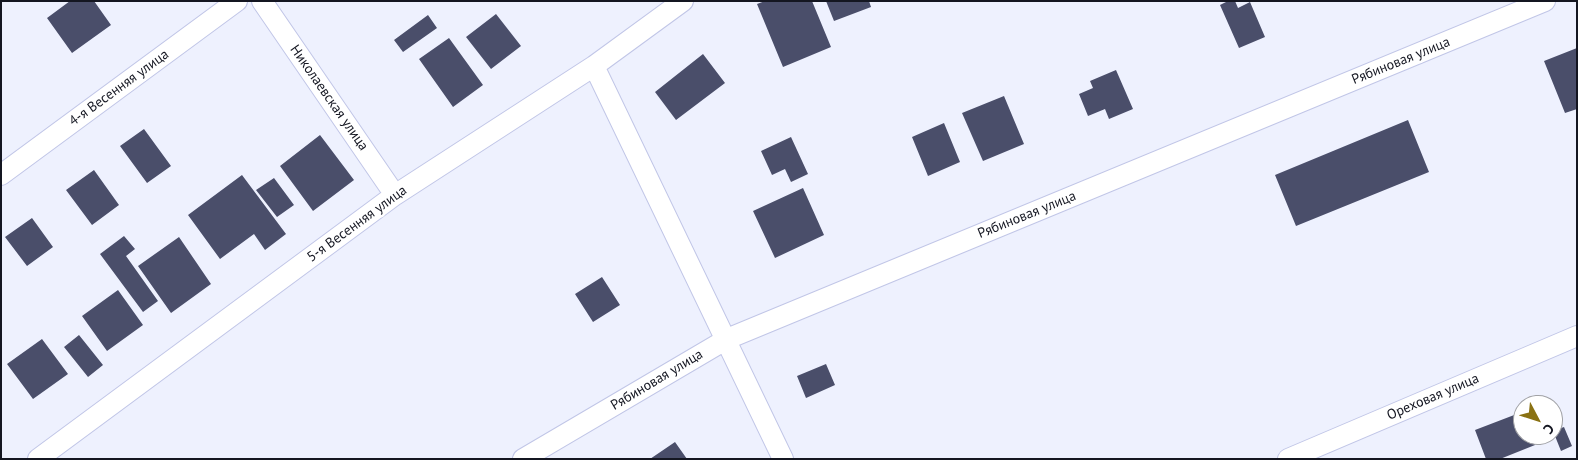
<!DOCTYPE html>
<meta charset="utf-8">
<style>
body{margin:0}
#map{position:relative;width:1578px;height:460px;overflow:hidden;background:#eef1fe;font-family:"PT Sans",sans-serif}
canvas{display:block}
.frame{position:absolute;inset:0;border:2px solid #141621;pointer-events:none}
.north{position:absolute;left:1513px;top:395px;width:50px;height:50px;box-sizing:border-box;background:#fff;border:1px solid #a1a2a6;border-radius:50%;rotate:130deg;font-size:14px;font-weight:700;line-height:20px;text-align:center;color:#141621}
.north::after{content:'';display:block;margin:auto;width:18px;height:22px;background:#8a7214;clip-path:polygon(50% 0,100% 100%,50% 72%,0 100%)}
</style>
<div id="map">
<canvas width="1578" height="460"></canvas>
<div class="frame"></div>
<div class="north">С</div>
</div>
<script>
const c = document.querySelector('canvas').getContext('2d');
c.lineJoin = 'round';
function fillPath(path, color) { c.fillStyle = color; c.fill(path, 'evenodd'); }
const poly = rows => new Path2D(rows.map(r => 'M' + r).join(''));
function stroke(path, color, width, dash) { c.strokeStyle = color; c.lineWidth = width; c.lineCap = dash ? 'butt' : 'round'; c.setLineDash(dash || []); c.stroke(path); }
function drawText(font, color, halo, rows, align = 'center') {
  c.font = font + ' "PT Sans",sans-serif'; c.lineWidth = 5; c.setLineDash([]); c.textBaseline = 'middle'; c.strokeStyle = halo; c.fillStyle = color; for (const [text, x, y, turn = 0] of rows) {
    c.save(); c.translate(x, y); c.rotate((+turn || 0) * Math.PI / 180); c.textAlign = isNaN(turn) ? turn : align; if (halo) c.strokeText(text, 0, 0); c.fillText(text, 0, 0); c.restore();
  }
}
const building = poly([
 [70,1,94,1,111,25,72,53,47,18],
 [765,1,812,1,831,47,783,67,757,4],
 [826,1,869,1,871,7,834,21],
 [1228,1,1235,1,1238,8,1250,2,1265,37,1239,48,1220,5],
 [496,14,521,46,491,69,466,37],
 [428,15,437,28,403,52,394,40],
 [449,38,483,85,453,107,419,59],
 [1577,48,1577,109,1565,113,1544,61],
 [703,54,725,83,676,120,655,92],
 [1116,70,1133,109,1109,119,1105,109,1088,116,1079,94,1093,88,1090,81],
 [1004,96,1024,144,983,161,962,113],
 [1408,120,1429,172,1296,226,1275,175],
 [944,123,960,162,928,176,912,137],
 [144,129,171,166,147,183,120,146],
 [320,135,354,180,313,211,280,166],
 [791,137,808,174,791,182,785,169,772,175,761,151],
 [94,170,119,205,92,225,66,190],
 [242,175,286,234,265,250,254,234,220,259,188,215],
 [274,178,294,205,277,217,256,190],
 [803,188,824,235,775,258,753,211],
 [32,218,53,247,27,266,5,237],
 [124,236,135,249,126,256,158,301,143,312,100,254],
 [179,237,211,284,171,313,138,266],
 [602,277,620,305,593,322,575,294],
 [118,290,143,325,107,351,82,316],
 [79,335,103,365,88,377,64,347],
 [42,339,68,374,33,399,7,364],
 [826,364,835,385,806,398,797,376],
 [1522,412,1523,435,1531,435,1535,445,1500,459,1486,459,1475,430],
 [1564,427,1572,446,1561,451,1553,431],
 [675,442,687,459,650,459]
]);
const minor = poly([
 [262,1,395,195],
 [594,66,783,459],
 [1,175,237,1],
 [38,459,395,195,594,66,683,1],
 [523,459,727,339,1545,1],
 [1288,459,1577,336]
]);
const streetNames = [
 ["Рябиновая улица",1401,61,-22],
 ["4-я Весенняя улица",119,88,-36],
 ["Николаевская улица",329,98,55],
 ["Рябиновая улица",1027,215,-22],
 ["5-я Весенняя улица",357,224,-36],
 ["Рябиновая улица",657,380,-31],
 ["Ореховая улица",1433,397,-23]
];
fillPath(building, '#4a4e6a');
stroke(minor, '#c1c6e7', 22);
stroke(minor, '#fff', 20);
drawText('14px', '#141621', '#fff', streetNames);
</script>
